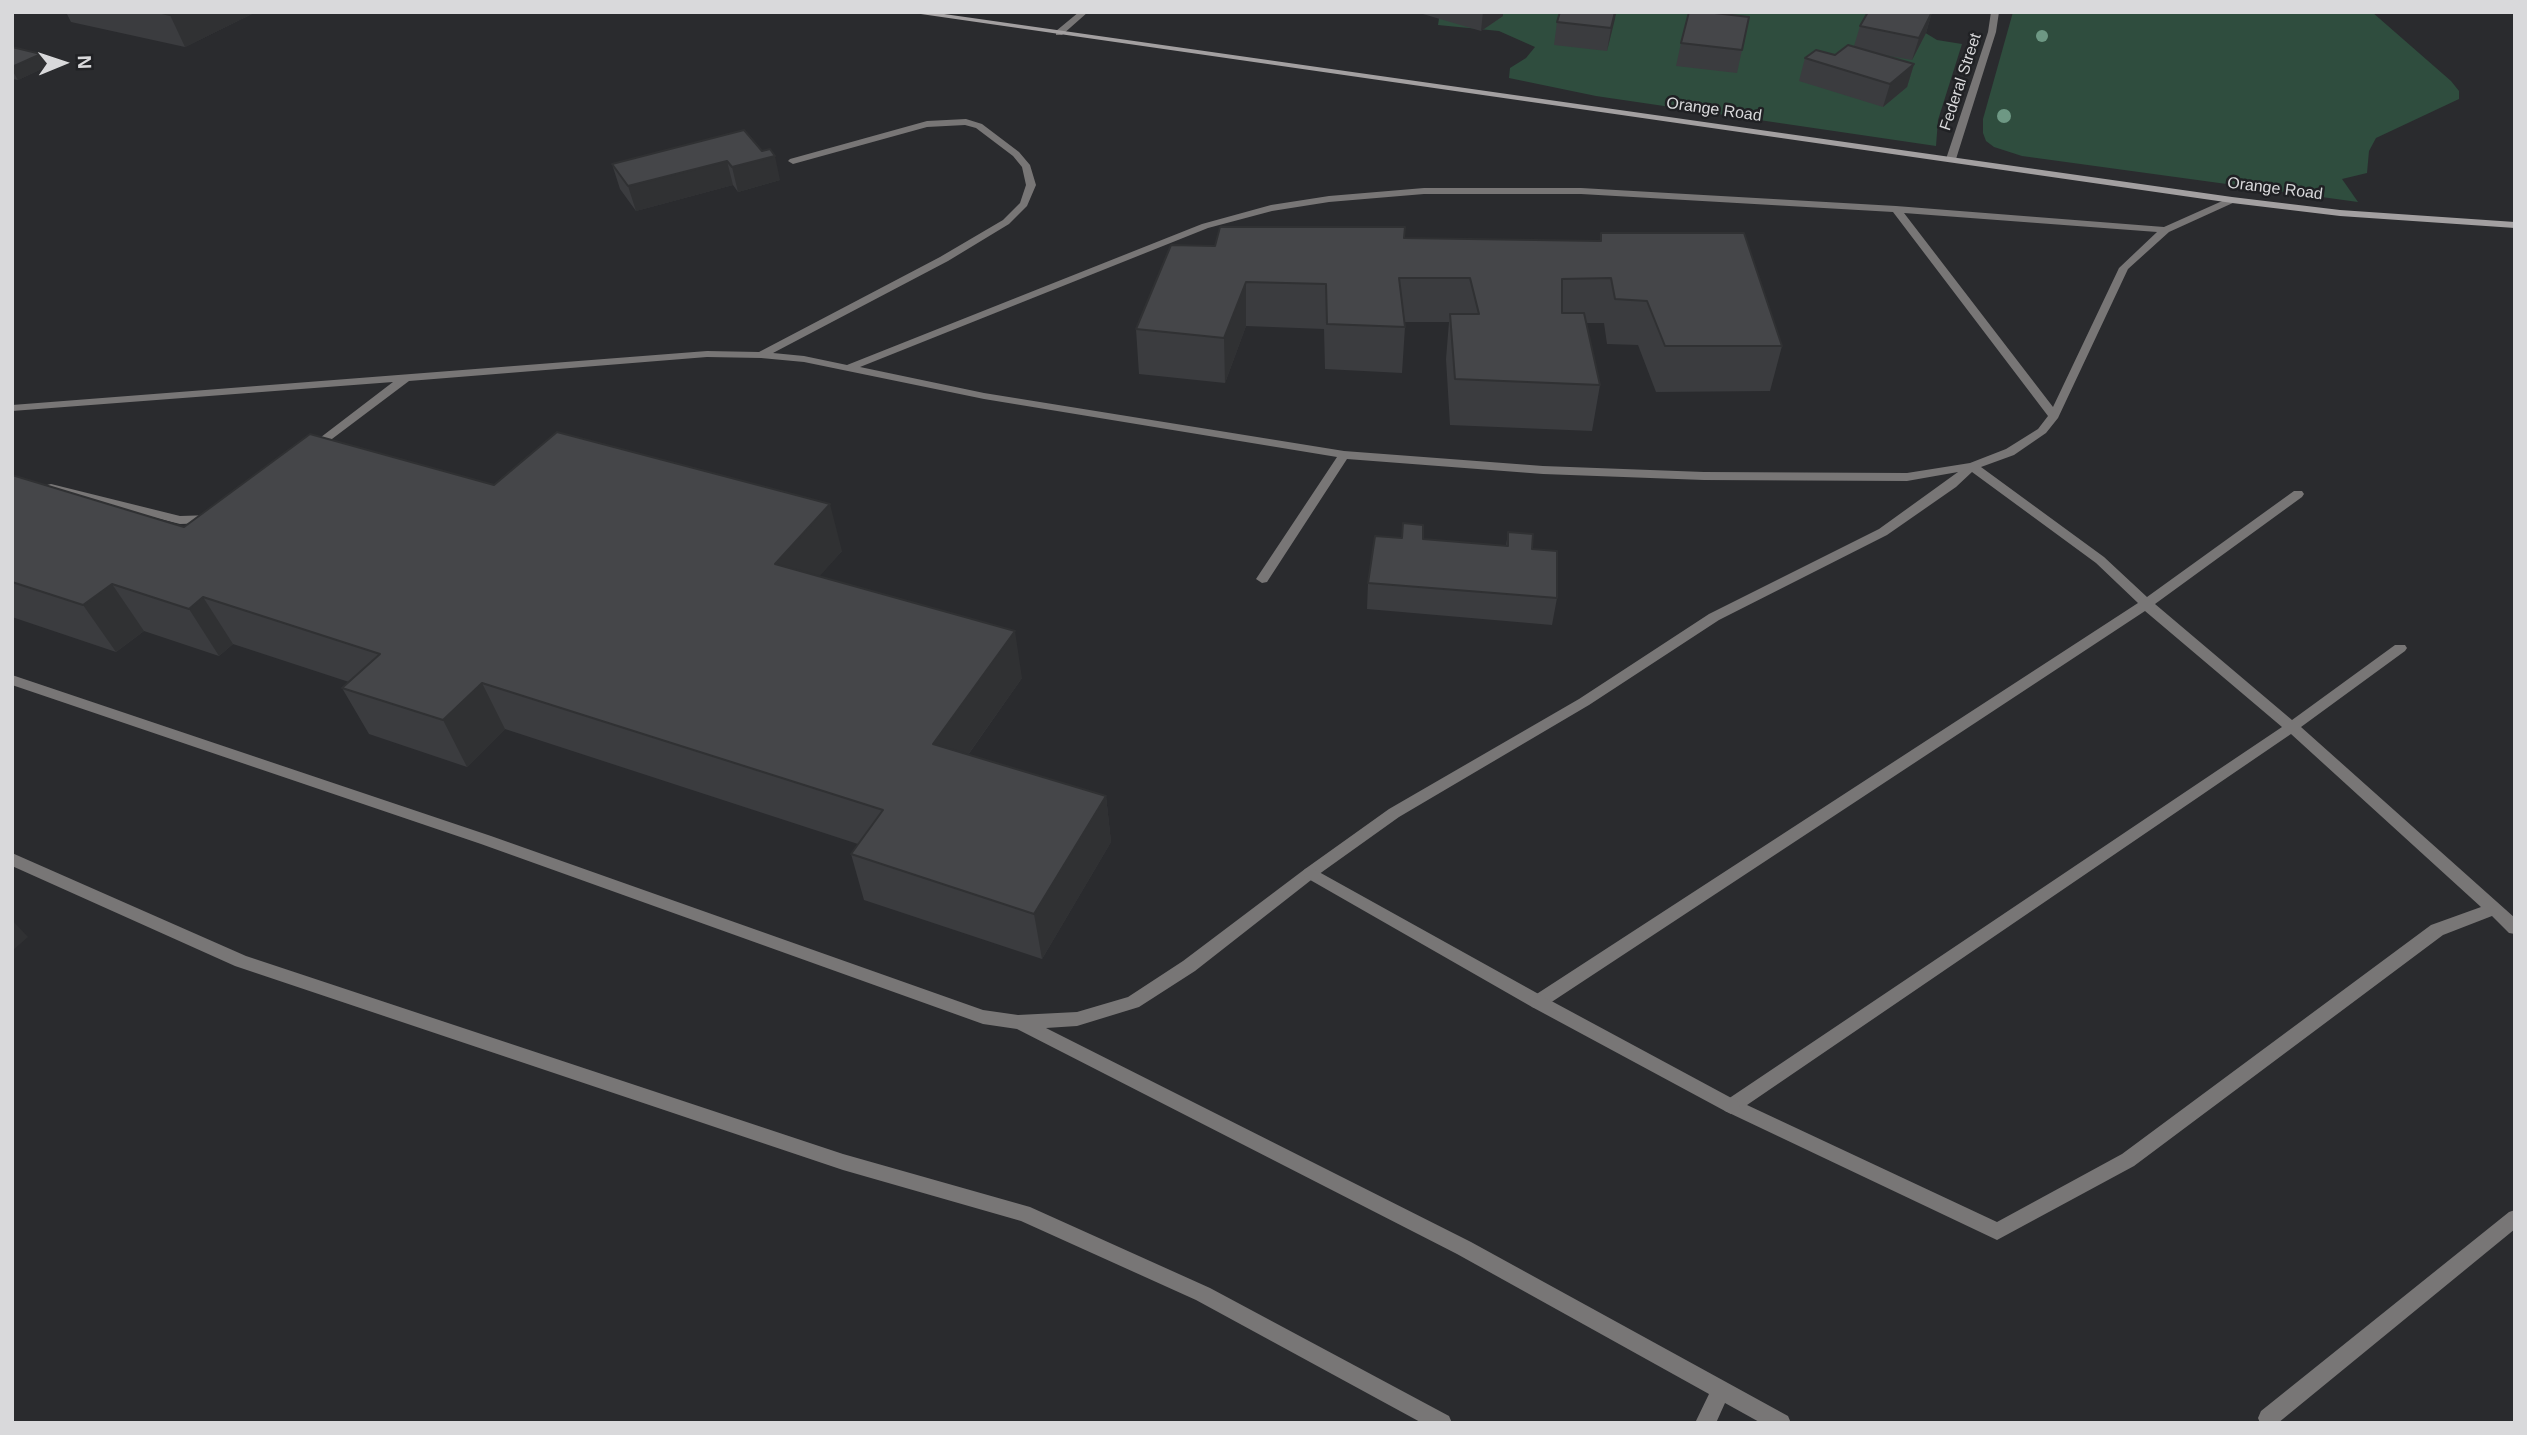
<!DOCTYPE html>
<style>
body{margin:0}
#map{position:relative;width:2527px;height:1435px;overflow:hidden;background:#2a2b2e;font-family:Helvetica,sans-serif}
canvas{display:block}
.frame{position:absolute;inset:0;border:14px solid #d9d9db;pointer-events:none}
.north{position:absolute;left:28px;top:28px;width:70px;height:70px;-webkit-text-stroke:5px #202124;paint-order:stroke;rotate:88deg;font-size:19px;font-weight:700;line-height:28px;text-align:center;color:#d9d9db}
.north::after{content:'';display:block;margin:auto;width:24px;height:32px;background:#d9d9db;clip-path:polygon(50% 0,100% 100%,50% 72%,0 100%)}
</style>
<div id="map">
<canvas width="2527" height="1435"></canvas>
<div class="frame"></div>
<div class="north">N</div>
</div>
<script>
const c = document.querySelector('canvas').getContext('2d');
c.lineJoin = 'round';
function fillPath(path, color) { c.fillStyle = color; c.fill(path, 'evenodd'); }
const poly = rows => new Path2D(rows.map(r => 'M' + r).join(''));
function stroke(path, color, width, dash) { c.strokeStyle = color; c.lineWidth = width; c.lineCap = dash ? 'butt' : 'round'; c.setLineDash(dash || []); c.stroke(path); }
function drawText(font, color, halo, rows, align = 'center') {
  c.font = font + ' Helvetica,sans-serif'; c.lineWidth = 5; c.setLineDash([]); c.textBaseline = 'middle'; c.strokeStyle = halo; c.fillStyle = color; for (const [text, x, y, turn = 0] of rows) {
    c.save(); c.translate(x, y); c.rotate((+turn || 0) * Math.PI / 180); c.textAlign = isNaN(turn) ? turn : align; if (halo) c.strokeText(text, 0, 0); c.fillText(text, 0, 0); c.restore();
  }
}
const green = poly([
 [1440,12,1891,12,1937,40,1962,44,1938,120,1936,146,1596,96,1509,78,1510,68,1526,58,1535,47,1499,31,1438,25],
 [2013,12,2372,12,2451,81,2459,91,2459,99,2376,138,2369,151,2367,173,2342,179,2358,202,2022,156,1994,147,1986,141,1983,133,1983,119]
]);
const lane = poly([
 [966,119,982,124,1019,152,1030,165,1036,185,1027,206,1009,224,948,261,773,353,804,356,847,365,1202,224,1271,205,1329,196,1424,188,1581,188,1896,206,2164,227,2229,198,2235,198,2235,202,2169,232,2128,269,2058,418,2046,433,2014,455,1981,467,2104,557,2147,597,2294,491,2302,491,2304,494,2302,497,2155,604,2292,720,2395,645,2405,645,2407,648,2405,651,2301,727,2515,918,2515,934,2509,933,2492,916,2443,935,2134,1166,1997,1240,1725,1111,1722,1106,1725,1101,2282,727,2145,611,1544,1007,1538,1009,1532,1007,1530,1002,1532,997,2138,603,2096,563,1972,472,1956,487,1887,535,1719,620,1589,705,1399,817,1315,877,1195,971,1139,1007,1077,1026,1046,1028,1471,1242,1788,1416,1791,1423,1761,1423,1725,1403,1716,1423,1695,1423,1709,1394,1457,1254,1017,1029,983,1024,481,844,12,685,12,675,491,836,983,1010,1018,1015,1077,1012,1128,997,1183,961,1305,869,1389,809,1579,699,1709,614,1879,529,1958,472,1907,481,1704,480,1543,474,1347,459,1267,582,1262,583,1256,579,1337,457,984,399,804,362,761,358,707,357,409,381,312,454,308,453,308,447,393,382,12,411,12,405,707,351,759,352,940,257,1003,220,1020,203,1026,185,1022,167,1013,156,976,128,965,125,927,127,793,164,788,161,790,159,927,121,966,119],
 [1424,194,1581,194,1893,212,2048,416,2038,429,2006,449,1970,463,1907,473,1704,472,1543,466,1344,451,984,393,860,367,1208,228,1272,211,1329,202,1424,194],
 [1904,213,2157,232,2119,268,2053,407,1904,213],
 [2291,734,2481,907,2431,925,2122,1154,1997,1222,1747,1105,2291,734],
 [51,484,180,516,212,515,218,519,212,523,180,524,47,491,45,488,47,485,51,484],
 [12,853,246,956,843,1154,1030,1207,1210,1288,1449,1416,1452,1423,1422,1423,1196,1300,1021,1221,843,1170,235,966,12,866,12,853],
 [2515,1210,2515,1229,2278,1423,2260,1423,2258,1418,2261,1411,2509,1212,2515,1210]
]);
const street = poly([
 [1079,12,1088,12,1062,35,1056,35,1056,31,1079,12],
 [1991,12,1999,12,1996,32,1956,159,1948,161,1946,159,1988,32,1991,12],
 [1310,867,1544,997,1737,1101,1740,1106,1737,1111,1731,1114,1725,1111,1532,1007,1305,877,1302,873,1305,869,1310,867]
]);
const secondary = poly([
 [907,12,930,12,2232,197,2340,210,2515,222,2515,228,2340,216,2232,203,907,12]
]);
const trees = [
 [2042,36,6],
 [2004,116,7]
];
const wall = poly([
 [66,12,256,12,185,47,71,22],
 [1416,12,1503,12,1503,16,1481,31],
 [1560,12,1616,12,1607,51,1554,45,1557,22],
 [1932,12,1926,33,1912,60,1883,55,1914,64,1907,87,1883,107,1799,81,1805,58,1835,55,1854,46,1860,26],
 [1681,43,1742,50,1737,73,1676,66],
 [12,47,41,54,48,66,18,80,12,79],
 [744,130,780,180,738,192,733,185,636,211,620,189,612,164],
 [1405,227,1404,238,1600,241,1601,233,1782,346,1770,391,1656,392,1638,345,1607,344,1604,323,1586,323,1600,385,1592,431,1450,425,1446,359,1449,322,1405,322,1405,327,1402,373,1325,369,1324,329,1246,326,1225,383,1139,374,1136,329,1215,246],
 [12,475,184,527,494,485,842,551,819,576,1022,678,968,755,1106,796,1111,842,1042,959,864,900,851,854,858,844,505,729,467,767,369,734,342,688,349,682,233,644,219,656,144,631,116,652,12,617],
 [1508,532,1532,549,1557,598,1552,625,1367,609,1368,583,1423,539,1506,546]
]);
const shadedWall = poly([
 [175,12,256,12,185,47,170,15],
 [1483,12,1503,12,1503,16,1481,31],
 [1615,12,1616,12,1615,19,1607,51,1611,28],
 [1932,12,1926,33,1912,60,1919,38],
 [41,54,48,66,18,80,12,70,12,67],
 [1914,64,1907,87,1883,107,1890,84],
 [775,156,780,180,738,192,732,167],
 [727,161,733,185,636,211,628,186],
 [1246,282,1246,326,1225,383,1224,338],
 [830,504,842,551,789,611,775,564],
 [112,584,144,631,116,652,83,605],
 [203,597,233,644,219,656,189,609],
 [1015,631,1022,678,943,790,933,744],
 [482,683,505,729,467,767,443,720],
 [1106,796,1111,842,1042,959,1034,914],
 [12,920,28,937,12,951]
]);
const building = poly([
 [158,12,175,12,170,15,158,12],
 [1560,12,1615,12,1611,28,1557,22,1560,12],
 [1689,12,1706,12,1749,17,1742,50,1681,43,1689,12],
 [1868,12,1932,12,1919,38,1860,26,1868,12],
 [1848,45,1914,64,1890,84,1805,58,1816,50,1835,55,1848,45],
 [12,47,41,54,12,67,12,47],
 [744,130,762,151,770,149,775,156,732,167,727,161,628,186,612,164,744,130],
 [1220,227,1405,227,1404,238,1601,241,1601,233,1744,233,1782,346,1665,346,1647,301,1615,299,1611,278,1562,279,1562,313,1584,313,1600,385,1455,379,1450,314,1479,314,1470,278,1399,278,1405,327,1327,324,1326,284,1246,282,1224,338,1136,329,1171,245,1215,246,1220,227],
 [557,432,830,504,775,564,1015,631,933,744,1106,796,1034,914,851,854,883,810,482,683,443,720,342,688,380,654,203,597,189,609,112,584,83,605,12,582,12,475,184,527,310,434,494,485,557,432],
 [1403,523,1423,525,1423,539,1508,546,1508,532,1533,534,1532,549,1557,551,1557,598,1368,583,1375,536,1402,538,1403,523]
]);
const farStreetnames = [
 ["Federal Street",1961,82,-72],
 ["Orange Road",1714,110,8],
 ["Orange Road",2275,189,7]
];
fillPath(green, '#2f4d3e');
fillPath(lane, '#787676');
fillPath(street, '#787676');
fillPath(secondary, '#a3a0a1');
c.fillStyle = '#6e9884';
for (const [x, y, r] of trees) { c.beginPath(); c.arc(x, y, r, 0, 2 * Math.PI); c.fill(); }
fillPath(wall, '#3b3c3f');
fillPath(shadedWall, '#303133');
fillPath(building, '#454649');
stroke(building, '#303133', 2);
drawText('16px', '#d9d9db', '#202124', farStreetnames);
</script>
